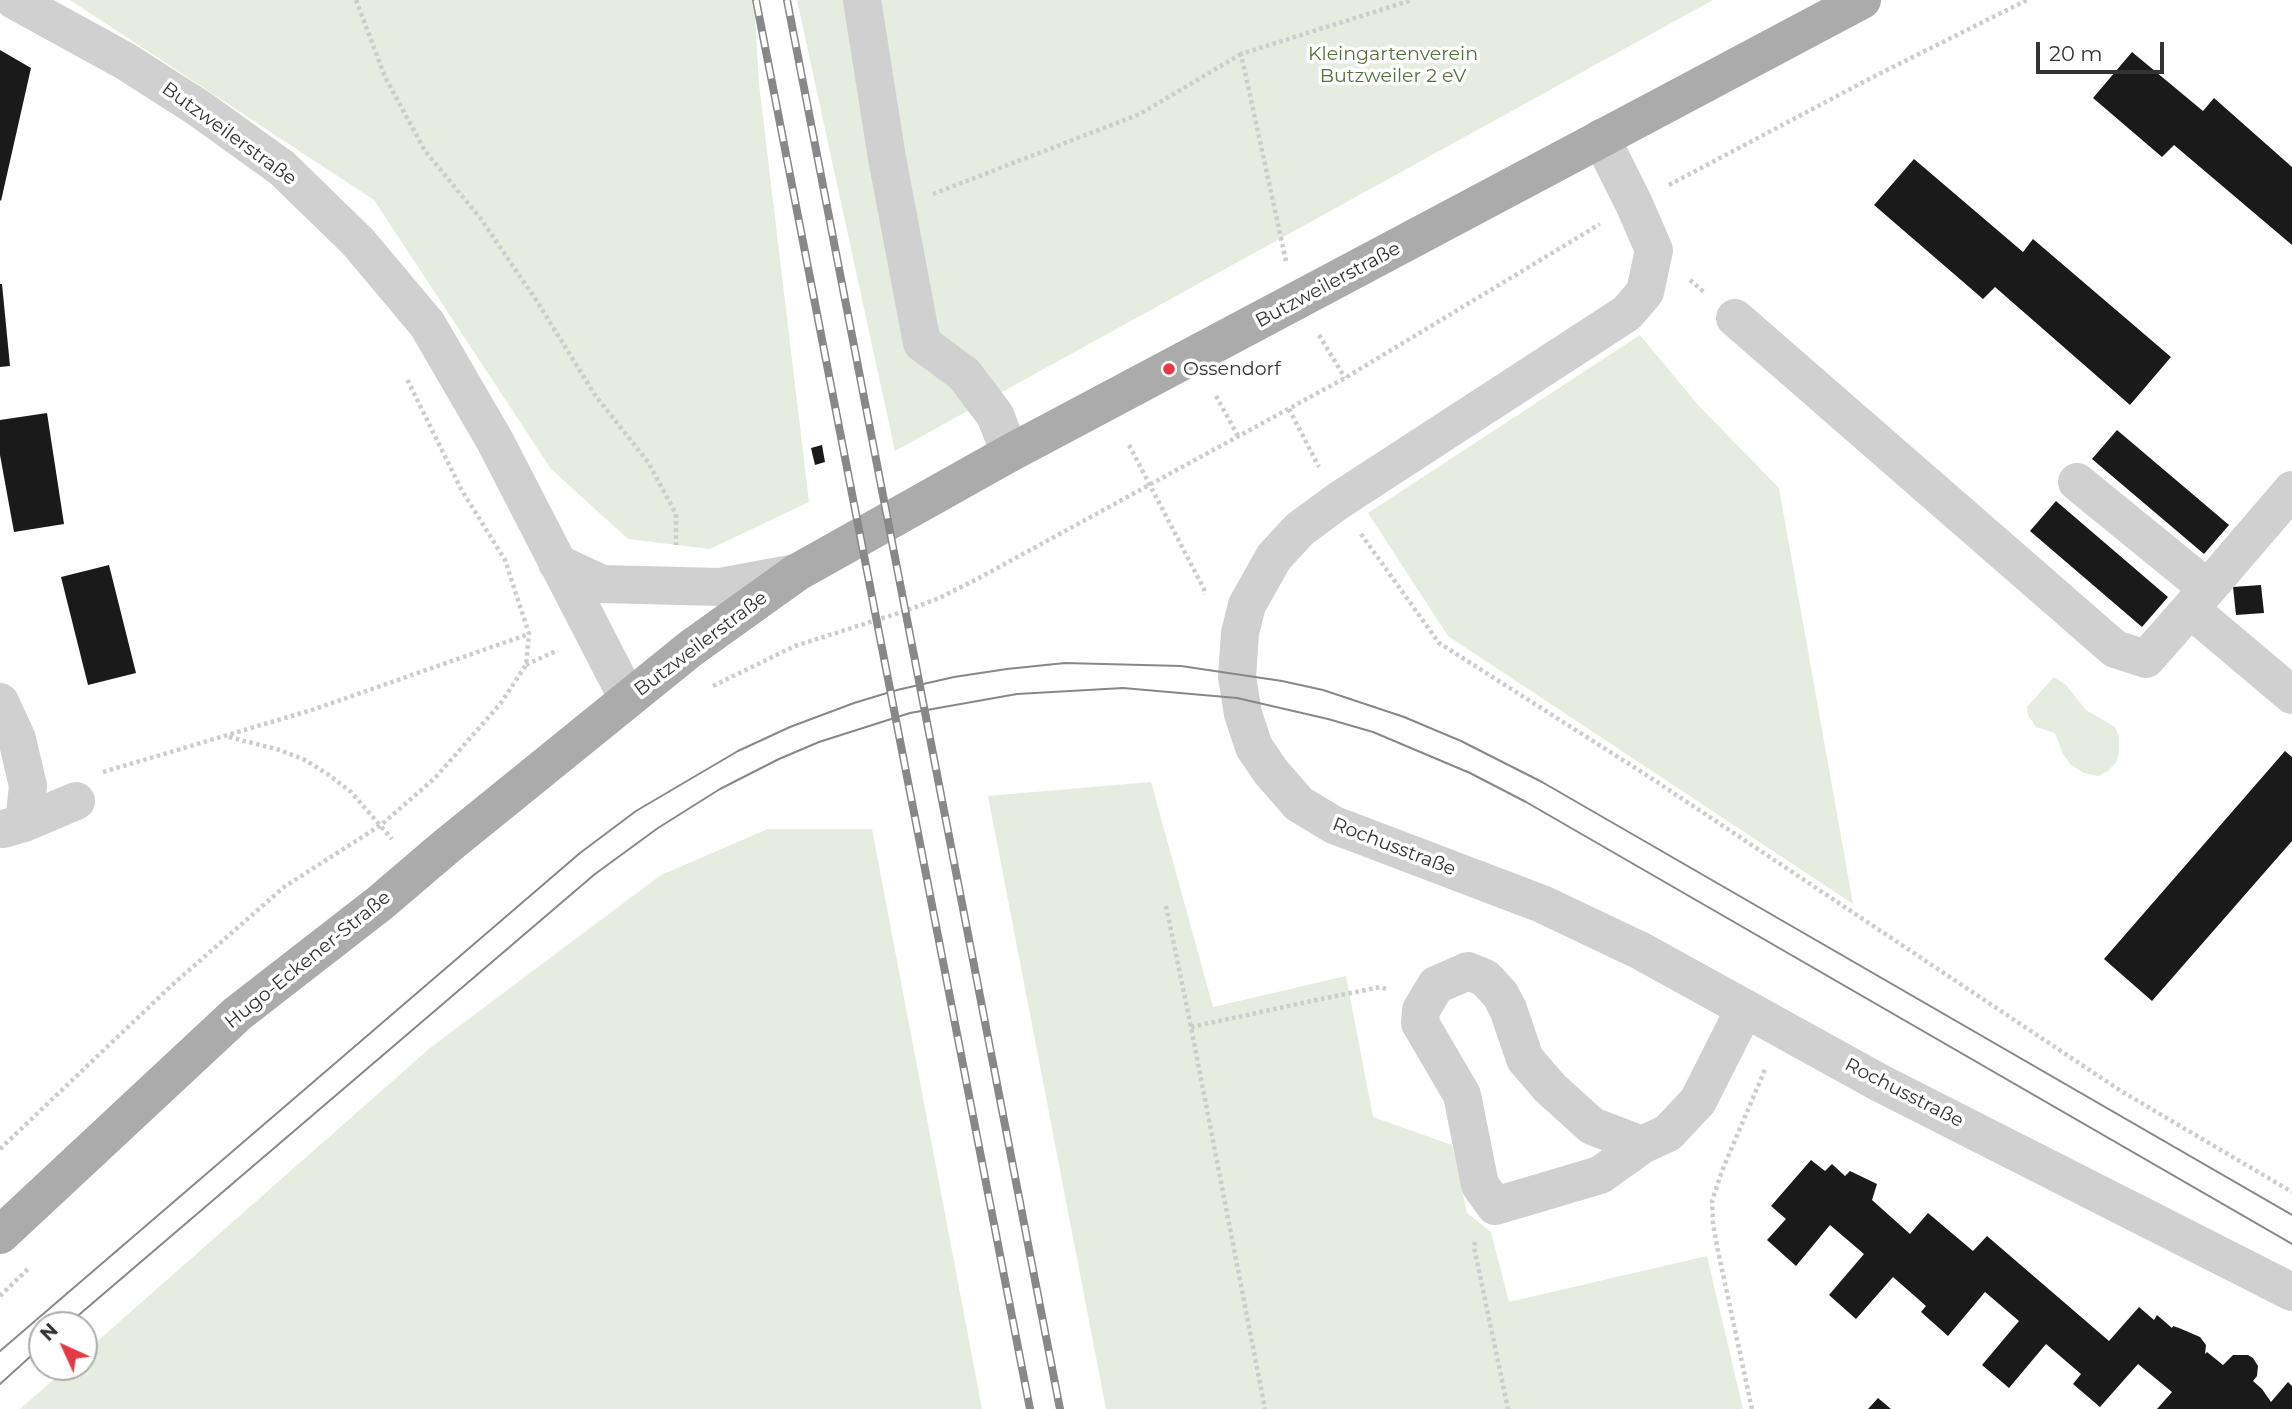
<!DOCTYPE html>
<meta charset="utf-8">
<style>
body{margin:0}
#map{position:relative;width:2292px;height:1409px;overflow:hidden;background:#fff;font-family:Montserrat,sans-serif}
canvas{display:block}
.north{position:absolute;left:28px;top:1311px;width:70px;height:70px;box-sizing:border-box;background:#fff;border:2px solid #adadad;border-radius:50%;rotate:315deg;font-size:19px;font-weight:700;line-height:28px;text-align:center;color:#333}
.north::after{content:'';display:block;margin:auto;width:24px;height:32px;background:#e63946;clip-path:polygon(50% 0,100% 100%,50% 72%,0 100%)}
.scale{position:absolute;left:2036px;top:42px;width:128px;height:32px;box-sizing:border-box;border:4px solid #333;border-top:0;padding-left:9px;font-size:21px;line-height:24px;white-space:nowrap;color:#333;-webkit-text-stroke:5px #fff;paint-order:stroke}
</style>
<div id="map">
<canvas width="2292" height="1409"></canvas>
<div class="north">N</div>
<div class="scale">20 m</div>
</div>
<script>
const c = document.querySelector('canvas').getContext('2d');
c.lineJoin = 'round';
function fillPath(path, color) { c.fillStyle = color; c.fill(path, 'evenodd'); }
const poly = rows => new Path2D(rows.map(r => 'M' + r).join(''));
function stroke(path, color, width, dash) { c.strokeStyle = color; c.lineWidth = width; c.lineCap = dash ? 'butt' : 'round'; c.setLineDash(dash || []); c.stroke(path); }
function drawText(font, color, halo, rows, align = 'center') {
  c.font = font + ' Montserrat,sans-serif'; c.lineWidth = 7; c.setLineDash([]); c.textBaseline = 'middle'; c.strokeStyle = halo; c.fillStyle = color; for (const [text, x, y, turn = 0] of rows) {
    c.save(); c.translate(x, y); c.rotate((+turn || 0) * Math.PI / 180); c.textAlign = isNaN(turn) ? turn : align; if (halo) c.strokeText(text, 0, 0); c.fillText(text, 0, 0); c.restore();
  }
}
const green = poly([
 [70,0,754,0,759,84,809,502,710,549,628,539,551,469,374,200],
 [797,0,1713,0,895,451],
 [1640,335,1698,405,1779,488,1853,904,1448,636,1368,513],
 [2054,677,2066,685,2086,710,2115,727,2119,737,2119,750,2117,761,2108,771,2098,776,2084,773,2071,765,2063,754,2055,733,2036,727,2028,715,2027,707],
 [1151,782,1213,1007,1346,976,1373,1117,1452,1145,1467,1213,1491,1232,1509,1302,1707,1256,1743,1409,1106,1409,988,796],
 [768,829,872,829,982,1409,20,1409,68,1367,84,1367,84,1353,430,1048,661,875]
]);
const building = poly([
 [0,50,31,68,1,201,0,200],
 [2132,52,2203,111,2214,98,2292,167,2292,245,2174,145,2162,157,2093,98],
 [1914,159,2023,252,2033,239,2171,357,2130,405,1995,287,1983,299,1874,205],
 [0,284,2,284,10,366,0,367],
 [47,413,64,524,14,532,0,455,0,420],
 [2117,430,2229,525,2204,554,2092,459],
 [822,445,825,462,815,465,811,448],
 [2056,501,2168,597,2142,627,2030,531],
 [109,565,136,673,88,685,61,577],
 [2261,585,2264,613,2236,615,2233,587],
 [2285,751,2292,757,2292,841,2152,1001,2104,959],
 [1811,1160,1825,1171,1832,1164,1845,1176,1850,1171,1877,1184,1872,1200,1910,1234,1928,1213,1973,1251,1987,1236,2109,1341,2139,1307,2154,1320,2157,1315,2172,1328,2173,1326,2179,1328,2200,1337,2206,1345,2205,1354,2207,1352,2223,1365,2233,1355,2248,1355,2253,1358,2258,1366,2257,1376,2253,1381,2262,1389,2271,1402,2288,1382,2292,1386,2292,1409,2157,1409,2172,1392,2138,1364,2100,1407,2073,1384,2081,1374,2046,1344,2009,1388,1982,1365,2019,1321,1985,1292,1948,1336,1921,1312,1926,1306,1893,1277,1856,1319,1829,1295,1864,1254,1830,1225,1796,1266,1767,1240,1786,1219,1771,1206],
 [1878,1398,1891,1409,1868,1409]
]);
const path = poly([
 [356,0,385,77,425,151,481,219,538,303,595,395,648,462,676,514,676,545],
 [1669,185,1871,78,2027,0],
 [933,194,1140,114,1241,54],
 [1286,261,1241,54,1412,0],
 [1690,280,1705,293],
 [1319,335,1345,378],
 [1216,396,1238,436],
 [1289,409,1319,467],
 [1129,445,1204,589,1204,595],
 [1361,534,1439,643,1651,778,2121,1091,2292,1192],
 [526,665,558,650],
 [713,686,795,646,905,611,939,598,979,578,1345,378,1600,224],
 [229,737,280,750,305,760,329,775,351,792,392,839],
 [103,772,312,710,529,634],
 [1166,906,1191,1027,1265,1409],
 [1191,1027,1321,999,1381,987,1386,989],
 [0,1149,171,986,284,887,381,825,435,778,501,703,526,665,529,634,505,560,461,489,406,377],
 [1475,1242,1474,1247,1508,1409],
 [0,1296,30,1267],
 [1752,1409,1718,1251,1713,1224,1712,1201,1722,1171,1766,1067]
]);
const minor = poly([
 [14,0,125,61,200,109,282,168,358,242,427,324,495,441,628,699],
 [862,0,887,158,922,343,964,374,995,415,1010,453],
 [1601,138,1634,204,1654,250,1645,292,1627,313,1338,501,1300,529,1274,557,1247,605,1240,633,1237,677,1240,695,1243,714,1254,747,1271,772,1299,804,1334,825,1542,904,1641,951,1880,1083,2292,1292],
 [1735,318,2115,649,2146,659,2190,609],
 [2077,482,2207,588],
 [2292,490,2190,609,2292,695],
 [557,563,602,584,720,587,796,573],
 [0,702,17,739,28,786,24,823],
 [3,829,24,823,76,801],
 [1642,1145,1592,1126,1550,1088,1525,1059,1508,1009,1500,994,1485,978,1468,971,1436,985,1421,1010,1420,1023,1462,1095,1480,1185,1495,1206,1600,1175,1642,1145,1668,1133,1698,1101,1745,1008]
]);
const major = poly([
 [0,1235,237,1014,380,903,448,845,690,649,796,573,1010,453,1862,0]
]);
const tram = poly([
 [67,1325,595,874,658,828,720,789,779,759,819,742,910,713,1017,694,1123,688,1237,698,1328,719,1373,732,1470,773,1526,802,2292,1244],
 [0,1351,580,853,636,811,738,751,790,727,854,703,897,690,954,677,1007,669,1065,663,1181,666,1282,681,1323,690,1404,717,1461,741,1542,782,2292,1215],
 [0,1384,42,1346]
]);
const rail = poly([
 [756,0,1030,1409],
 [787,0,1060,1409]
]);
const markers = [
 [1169,369,7,"#e63946"]
];
const parkNames = [
 ["Kleingartenverein",1393,54],
 ["Butzweiler 2 eV",1393,76]
];
const streetNames = [
 ["Butzweilerstraße",229,134,36],
 ["Butzweilerstraße",1328,285,-28],
 ["Butzweilerstraße",701,644,-37],
 ["Rochusstraße",1394,847,21],
 ["Hugo-Eckener-Straße",308,960,-39],
 ["Rochusstraße",1904,1093,27]
];
const poiNames = [
 ["Ossendorf",1183,369]
];
fillPath(green, '#e6ecdf');
fillPath(building, '#1a1a1a');
stroke(path, '#cdcdcd', 4.5, [3.5, 3.5]);
stroke(minor, '#d0d0d0', 38);
stroke(major, '#ababab', 38);
stroke(tram, '#888', 2);
stroke(rail, '#888', 8);
stroke(rail, '#fff', 5, [16]);
for (const [x, y, r, color] of markers) { const dot = new Path2D(); dot.arc(x, y, r, 0, 2 * Math.PI); c.fillStyle = color; c.fill(dot); stroke(dot, '#fff', 2.5); }
drawText('19px', '#56703f', '#fff', parkNames);
drawText('19px', '#333', '#fff', streetNames);
drawText('19px', '#333', '#fff', poiNames, 'left');
</script>
